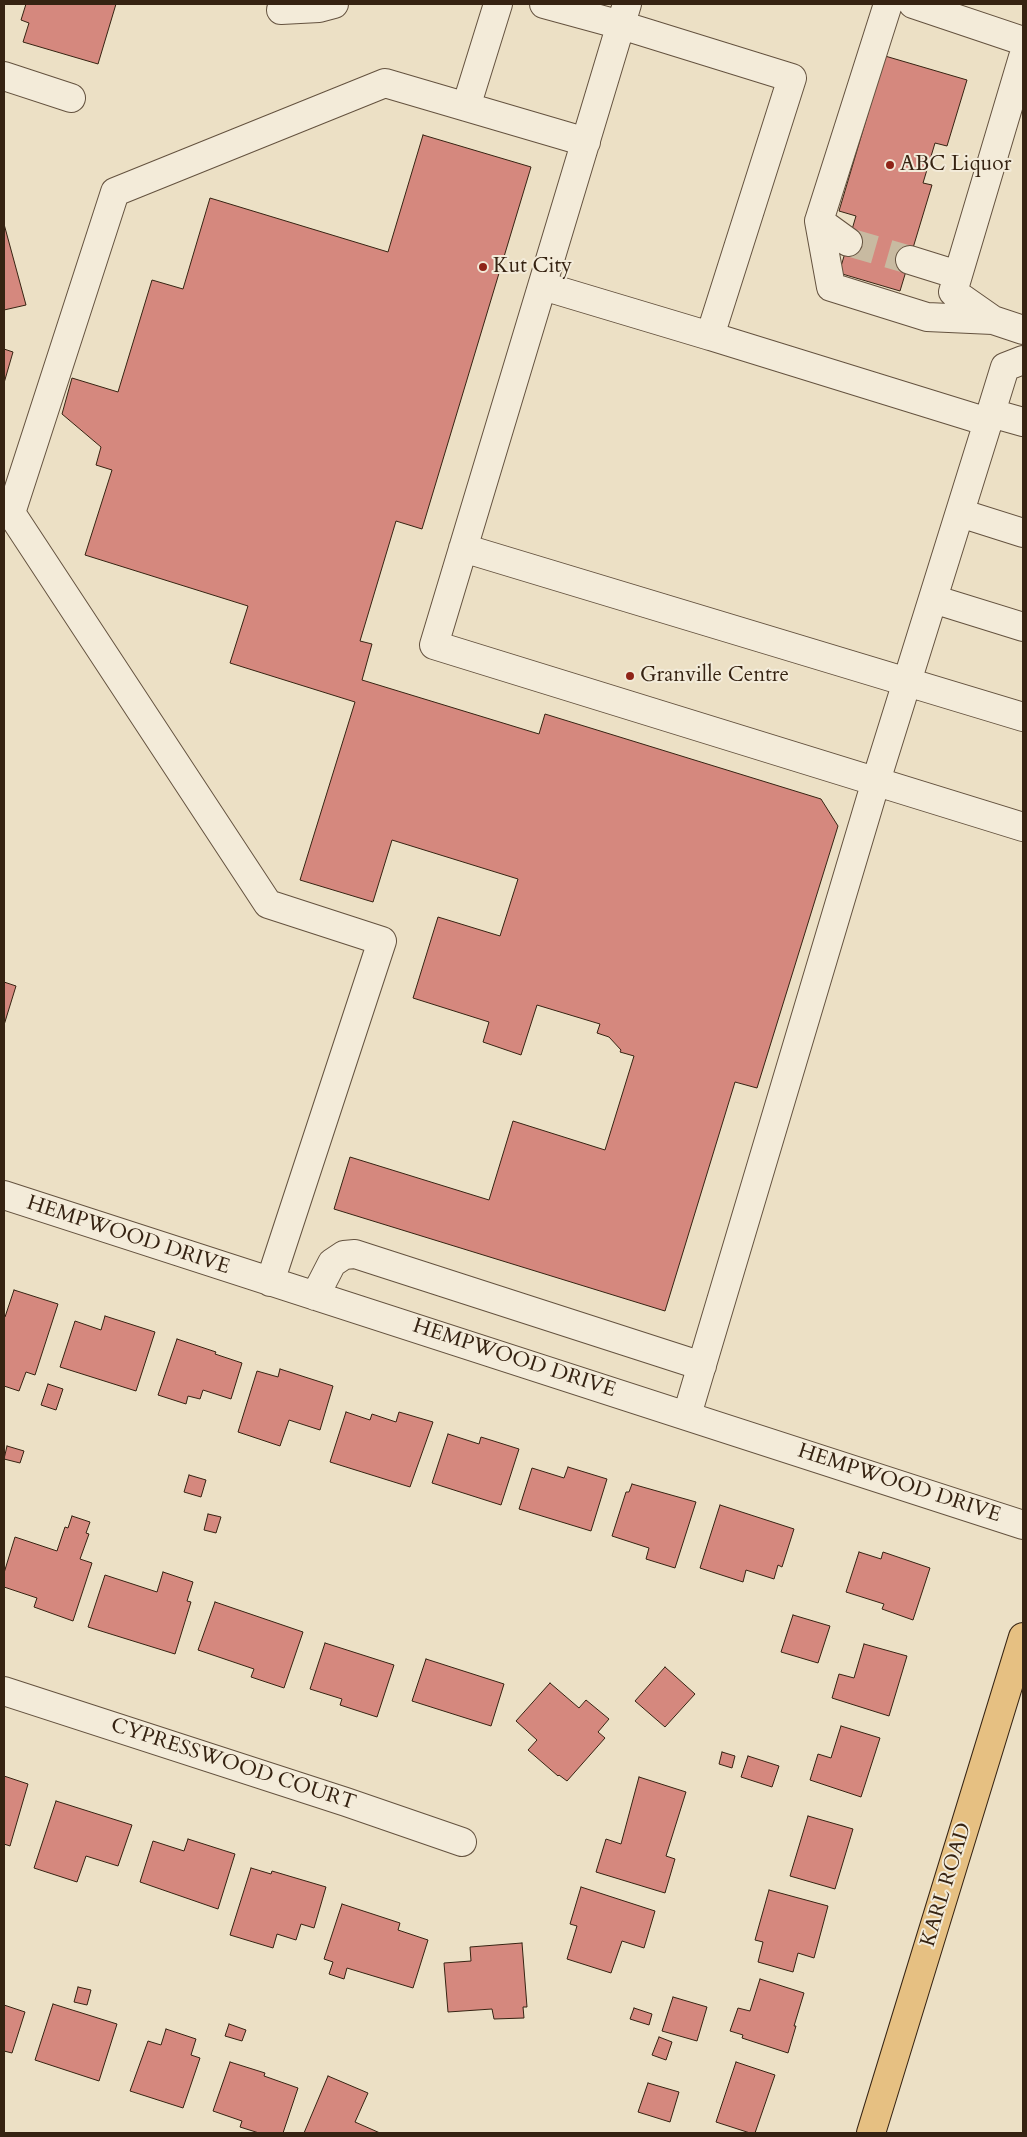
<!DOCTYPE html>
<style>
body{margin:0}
#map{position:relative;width:1027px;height:2137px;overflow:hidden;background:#ece0c5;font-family:Cardo,serif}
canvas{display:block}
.frame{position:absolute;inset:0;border:5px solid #362312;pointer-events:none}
</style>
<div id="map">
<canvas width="1027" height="2137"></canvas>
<div class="frame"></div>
</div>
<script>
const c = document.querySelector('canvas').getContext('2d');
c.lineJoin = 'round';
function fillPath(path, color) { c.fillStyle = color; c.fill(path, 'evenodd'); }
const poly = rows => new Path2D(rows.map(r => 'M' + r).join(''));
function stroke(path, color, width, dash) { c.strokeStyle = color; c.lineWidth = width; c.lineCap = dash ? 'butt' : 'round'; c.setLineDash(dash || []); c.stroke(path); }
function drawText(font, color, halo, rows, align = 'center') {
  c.font = font + ' Cardo,serif'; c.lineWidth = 4; c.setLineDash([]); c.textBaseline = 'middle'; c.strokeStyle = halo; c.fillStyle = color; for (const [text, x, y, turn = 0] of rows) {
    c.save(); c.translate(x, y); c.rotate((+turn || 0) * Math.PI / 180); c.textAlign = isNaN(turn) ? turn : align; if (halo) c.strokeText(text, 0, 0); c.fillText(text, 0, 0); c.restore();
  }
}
const building = poly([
 [26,4,116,4,98,64,23,42,29,23,21,20,26,4],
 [885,56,967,80,947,146,935,143,923,183,932,185,900,291,839,273,856,216,839,211,885,56],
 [423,135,531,167,422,529,396,521,360,641,372,644,362,680,539,734,545,714,821,799,838,826,757,1088,735,1082,665,1311,334,1209,350,1157,489,1200,513,1121,605,1150,634,1056,620,1052,621,1050,609,1037,597,1033,600,1024,537,1005,521,1055,483,1042,489,1022,413,998,438,917,500,936,518,879,392,840,373,902,300,880,355,702,230,663,248,606,85,555,112,470,96,465,101,447,62,414,72,378,118,392,152,280,183,289,210,198,388,252,423,135],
 [4,224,26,305,4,310,4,224],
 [4,349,13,352,4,383,4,349],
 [4,982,16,986,4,1025,4,982],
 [14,1290,58,1304,35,1375,26,1372,19,1391,4,1386,4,1316,5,1317,14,1290],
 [105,1316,155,1332,136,1391,60,1367,75,1321,101,1330,105,1316],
 [177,1339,216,1352,215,1354,242,1363,231,1399,203,1390,200,1399,188,1396,186,1404,158,1395,177,1339],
 [280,1369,333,1386,320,1430,289,1420,280,1446,238,1432,257,1371,278,1377,280,1369],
 [48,1384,63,1389,56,1410,41,1405,48,1384],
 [346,1412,370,1420,372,1414,396,1422,399,1412,433,1422,410,1487,330,1462,346,1412],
 [448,1434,479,1444,481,1437,519,1449,501,1505,432,1483,448,1434],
 [7,1446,24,1451,20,1463,4,1459,7,1446],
 [568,1467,607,1479,591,1531,519,1509,532,1468,564,1478,568,1467],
 [189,1475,206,1480,201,1497,184,1492,189,1475],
 [632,1484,696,1502,675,1568,646,1559,649,1548,612,1536,626,1492,629,1492,632,1484],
 [720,1505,794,1529,782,1567,778,1565,774,1579,746,1570,743,1582,700,1568,720,1505],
 [208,1514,221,1517,216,1533,204,1530,208,1514],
 [72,1516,90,1522,86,1533,89,1534,80,1559,92,1563,73,1621,34,1607,37,1598,4,1587,4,1573,15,1537,57,1551,65,1527,68,1528,72,1516],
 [859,1552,881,1559,883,1552,930,1568,913,1620,882,1609,884,1604,846,1592,859,1552],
 [163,1572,193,1582,187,1601,191,1602,175,1654,88,1627,105,1575,157,1592,163,1572],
 [215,1602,303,1632,284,1688,251,1677,254,1669,198,1650,215,1602],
 [793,1615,830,1626,818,1663,781,1652,793,1615],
 [325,1643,394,1665,377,1717,340,1705,342,1699,310,1689,325,1643],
 [864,1644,907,1656,889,1716,832,1698,839,1674,854,1678,864,1644],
 [426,1659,504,1684,491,1726,412,1701,426,1659],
 [665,1667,695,1694,665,1727,635,1701,665,1667],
 [550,1683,579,1708,586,1700,609,1719,598,1732,605,1738,567,1781,559,1775,558,1776,528,1750,537,1740,516,1721,550,1683],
 [841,1726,880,1738,861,1797,810,1780,818,1754,831,1758,841,1726],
 [722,1752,735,1756,732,1768,719,1764,722,1752],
 [748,1756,779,1766,772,1787,741,1777,748,1756],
 [4,1776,28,1784,10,1846,4,1844,4,1776],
 [639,1777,686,1792,666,1856,675,1859,665,1893,596,1872,606,1839,621,1844,639,1777],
 [56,1801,132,1825,118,1866,86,1856,77,1882,34,1868,56,1801],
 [808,1816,853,1829,835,1889,790,1876,808,1816],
 [188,1839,235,1854,218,1909,140,1882,153,1841,184,1851,188,1839],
 [251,1868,271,1874,272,1871,326,1887,314,1928,301,1924,296,1940,277,1934,273,1948,230,1935,251,1868],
 [581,1887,655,1911,644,1948,622,1941,611,1973,567,1959,577,1926,570,1924,581,1887],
 [769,1890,828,1906,814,1958,798,1953,793,1972,758,1962,763,1942,755,1940,769,1890],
 [342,1904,400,1923,398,1930,428,1940,413,1988,347,1968,344,1979,329,1974,333,1962,324,1959,342,1904],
 [522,1943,527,2007,523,2007,524,2018,494,2019,492,2009,448,2012,444,1963,471,1961,470,1947,522,1943],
 [760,1979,804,1993,794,2026,796,2026,788,2053,742,2038,743,2035,730,2031,738,2008,750,2011,760,1979],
 [78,1987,91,1990,87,2005,74,2002,78,1987],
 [673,1997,707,2007,697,2041,662,2031,673,1997],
 [53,2004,117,2024,99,2081,35,2060,53,2004],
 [4,2005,25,2012,12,2053,4,2051,4,2005],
 [634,2008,652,2014,649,2025,630,2019,634,2008],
 [229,2024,246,2030,242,2041,225,2036,229,2024],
 [166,2029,196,2039,191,2055,200,2058,183,2108,130,2091,148,2041,161,2045,166,2029],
 [659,2037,672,2042,666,2060,652,2055,659,2037],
 [230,2062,265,2073,264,2076,298,2088,283,2133,259,2133,240,2127,242,2121,213,2111,230,2062],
 [736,2062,775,2075,755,2133,750,2133,716,2122,736,2062],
 [328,2076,368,2093,355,2122,380,2133,304,2133,328,2076],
 [648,2083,679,2092,670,2122,638,2112,648,2083]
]);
const minorTunnel = poly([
 [848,242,910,260]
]);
const minor = poly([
 [544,4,621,25,792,78,710,336,988,422],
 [627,4,434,645,1023,827],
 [913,4,1023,41],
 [281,10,319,8,334,4],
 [4,76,71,98],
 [466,107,498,4],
 [819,221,831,287,927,317,993,320,1023,330],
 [848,242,819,221,888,4],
 [910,260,958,275],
 [543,286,710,336],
 [993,320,953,292,1023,57],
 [991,413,1023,422],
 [960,513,1023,533],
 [463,548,1023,717],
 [933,599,1023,627],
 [4,1195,1023,1525],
 [270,1282,382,941,268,904,11,513,115,192,385,83,586,142],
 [315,1296,332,1263,344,1255,355,1254,702,1366],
 [687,1415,876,781,988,422,1005,367,1023,360],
 [4,1691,346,1802,462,1842]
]);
const major = poly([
 [871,2133,1023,1637]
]);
const markers = [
 [890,165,5,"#8f2418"],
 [483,267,5,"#8f2418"],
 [630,676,5,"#8f2418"]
];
const poiNames = [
 ["ABC Liquor",900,165],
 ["Kut City",493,267],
 ["Granville Centre",640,676]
];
const streetNames = [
 ["HEMPWOOD DRIVE",128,1236,18],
 ["HEMPWOOD DRIVE",514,1359,18],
 ["HEMPWOOD DRIVE",899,1484,18],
 ["CYPRESSWOOD COURT",233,1765,18],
 ["KARL ROAD",947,1885,-73]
];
fillPath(building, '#d5887e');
stroke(building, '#362312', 1);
stroke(minorTunnel, '#c8baa1', 28, [28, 14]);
stroke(minor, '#64523f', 30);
stroke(major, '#362312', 30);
stroke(minor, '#f3ebd9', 28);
stroke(major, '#e6c082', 28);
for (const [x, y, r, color] of markers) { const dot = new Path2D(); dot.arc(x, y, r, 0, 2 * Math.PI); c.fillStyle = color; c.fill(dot); stroke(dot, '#f3ebd9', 2); }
drawText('21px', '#362312', '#f3ebd9', poiNames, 'left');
drawText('21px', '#362312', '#f3ebd9', streetNames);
</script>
